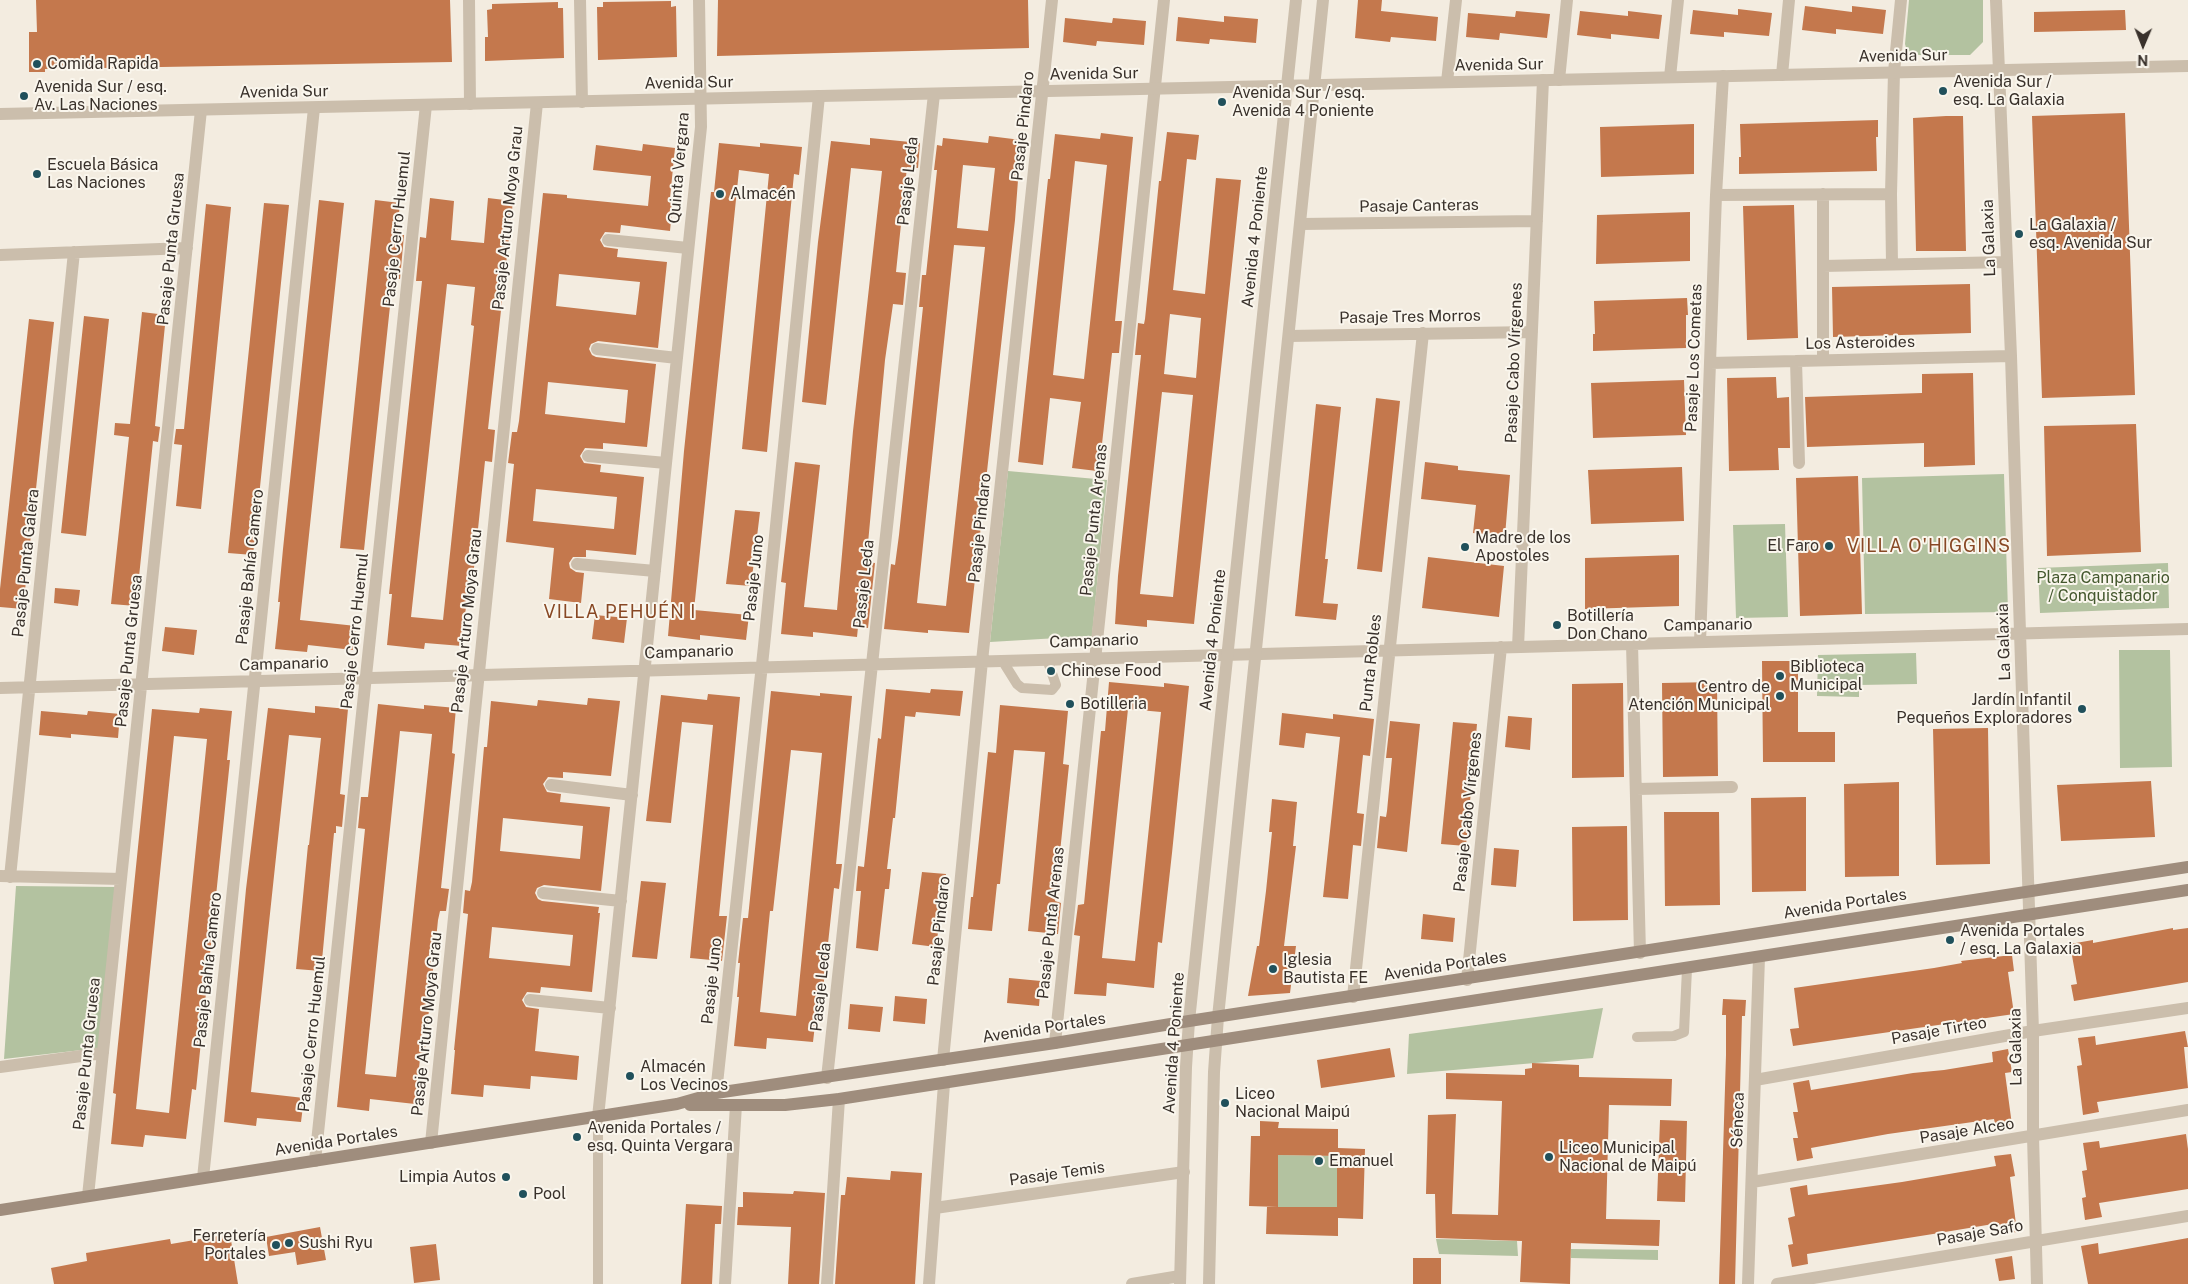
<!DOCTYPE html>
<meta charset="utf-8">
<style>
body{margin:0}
#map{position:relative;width:2188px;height:1284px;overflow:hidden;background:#f3ece0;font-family:"Public Sans",sans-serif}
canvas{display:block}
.north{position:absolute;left:2118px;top:20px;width:50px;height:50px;-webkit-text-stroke:4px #faf6ed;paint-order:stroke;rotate:181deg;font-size:14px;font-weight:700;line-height:20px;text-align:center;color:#39312b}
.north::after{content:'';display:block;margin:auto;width:18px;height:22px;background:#39312b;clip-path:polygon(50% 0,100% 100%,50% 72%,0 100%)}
</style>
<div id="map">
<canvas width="2188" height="1284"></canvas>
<div class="north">N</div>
</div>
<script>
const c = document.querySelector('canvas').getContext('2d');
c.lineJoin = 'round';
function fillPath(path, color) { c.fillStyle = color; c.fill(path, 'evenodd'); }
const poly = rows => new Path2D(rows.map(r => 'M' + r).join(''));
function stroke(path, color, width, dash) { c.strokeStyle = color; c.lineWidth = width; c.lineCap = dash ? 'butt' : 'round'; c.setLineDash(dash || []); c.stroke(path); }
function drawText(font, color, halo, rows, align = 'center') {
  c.font = font + ' "Public Sans",sans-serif'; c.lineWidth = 4; c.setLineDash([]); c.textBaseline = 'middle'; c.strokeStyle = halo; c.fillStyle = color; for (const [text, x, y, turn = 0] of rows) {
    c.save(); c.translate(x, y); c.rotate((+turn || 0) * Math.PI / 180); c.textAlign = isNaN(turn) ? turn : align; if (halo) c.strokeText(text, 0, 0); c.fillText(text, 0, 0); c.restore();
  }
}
const green = poly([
 [1909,0,1983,0,1983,42,1970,55,1908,55,1905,44],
 [1008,471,1107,480,1092,636,990,642],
 [2004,474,2008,612,1865,614,1862,478],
 [1785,524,1788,617,1736,618,1733,525],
 [2168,563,2169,608,2040,613,2038,568],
 [2119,650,2170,650,2172,767,2120,768],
 [1916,653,1917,684,1859,685,1859,697,1817,696,1818,655],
 [16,886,116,887,99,1048,4,1059],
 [1603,1008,1593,1058,1407,1074,1409,1034],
 [1278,1155,1337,1156,1337,1207,1278,1207],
 [1436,1239,1517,1241,1518,1256,1439,1254],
 [1571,1249,1658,1250,1658,1260,1571,1258]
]);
const building = poly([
 [36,0,450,0,452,62,45,69,45,72,29,72,29,32,37,32],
 [718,0,1028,0,1029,48,717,56],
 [1358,0,1382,0,1381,11,1438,17,1436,41,1391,37,1390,42,1355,38],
 [671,1,671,7,676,6,677,57,598,60,597,7,603,7,603,2],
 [558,2,558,8,563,8,564,58,485,61,485,37,488,37,487,10,492,9,492,4],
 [1805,6,1852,12,1852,6,1886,10,1883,34,1836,29,1836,34,1802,30],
 [1738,9,1772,13,1769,36,1724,32,1724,37,1690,34,1693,10,1738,15],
 [2125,10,2126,30,2034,32,2034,12],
 [1516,11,1550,14,1547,38,1500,33,1499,40,1466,37,1468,13,1515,17],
 [1580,11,1628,16,1628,11,1662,15,1659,39,1611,34,1611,39,1577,35],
 [1224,16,1258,19,1256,43,1210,39,1209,44,1176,41,1178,17,1224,22],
 [1065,18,1112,23,1113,18,1146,21,1144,45,1097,41,1096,46,1063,42],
 [2125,113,2135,395,2042,398,2032,116],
 [1946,116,1963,116,1966,251,1916,251,1913,118],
 [1878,120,1878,137,1876,137,1877,171,1739,174,1739,157,1741,157,1740,124],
 [1694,124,1694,174,1601,177,1600,127],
 [1167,132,1199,135,1196,160,1187,159,1173,290,1205,294,1216,178,1241,180,1194,624,1147,620,1147,627,1115,624,1118,576,1141,355,1135,355,1138,323,1144,324,1145,319,1159,181,1161,181],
 [1170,314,1201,318,1196,378,1164,374],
 [1162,392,1193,395,1173,597,1140,594],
 [1101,133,1133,137,1115,321,1122,321,1119,353,1112,353,1102,444,1100,444,1097,471,1072,468,1081,402,1050,398,1043,465,1018,462,1048,179,1050,179,1055,134,1100,139],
 [1075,161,1107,165,1084,379,1053,375],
 [989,136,1021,140,1015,220,969,633,928,630,928,633,884,629,891,564,895,565,899,535,923,307,919,307,922,275,926,275,937,170,934,170,937,145,942,146,943,138,988,143],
 [963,165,995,168,988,231,957,228],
 [954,245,985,247,946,606,917,603],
 [870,138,920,143,918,168,907,167,896,272,906,273,903,305,893,304,885,360,867,554,867,562,875,563,868,628,858,627,857,637,813,632,813,637,781,634,786,583,781,582,795,462,820,465,804,607,837,610,853,431,882,171,851,168,826,405,802,402,818,242,831,141,870,145],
 [719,143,760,147,760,143,802,147,799,175,794,174,767,452,742,449,769,174,739,170,694,610,749,615,746,640,700,635,700,640,668,636,684,451,711,192,714,192],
 [643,144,675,148,670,198,673,199,670,231,621,225,620,233,605,232,600,240,604,247,618,249,617,257,667,262,658,348,598,341,591,344,589,349,592,355,596,357,656,364,647,447,603,443,603,449,585,448,580,456,584,463,601,465,600,472,644,477,636,555,586,550,586,557,573,557,569,563,570,568,576,572,584,573,581,603,549,599,554,548,506,542,514,464,508,463,512,432,517,432,519,421,543,193,567,195,567,198,648,206,651,176,593,170,596,145,642,151],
 [559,274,640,282,636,315,556,306],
 [548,382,628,390,625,423,545,414],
 [536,489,617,497,614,529,533,521],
 [430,198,454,201,451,240,484,243,488,198,513,201,488,429,495,430,492,462,485,461,471,597,467,596,462,646,425,643,424,649,387,645,392,594,389,594,422,281,416,281,420,237,426,238],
 [447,284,475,287,471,325,474,326,443,620,411,617],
 [319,200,344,203,300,620,356,626,353,650,308,645,307,652,275,649,280,602,278,602,283,549],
 [375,200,400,203,397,235,404,235,400,279,393,278,364,550,340,548],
 [264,203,289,205,253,555,228,553],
 [206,204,231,207,201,509,176,506,182,445,174,444,176,429,184,429],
 [1794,205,1798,338,1747,340,1743,206],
 [1690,212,1690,261,1596,264,1597,215],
 [1970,284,1971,333,1833,337,1832,287],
 [1687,298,1688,315,1686,315,1686,348,1593,351,1593,334,1595,334,1594,301],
 [142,312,166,315,155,426,160,427,158,442,153,441,136,606,111,604,129,437,114,435,115,423,130,424],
 [84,316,109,319,86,536,61,533],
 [29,319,54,322,23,609,0,607,0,589],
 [1973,373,1975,465,1924,467,1924,443,1807,447,1805,397,1922,393,1922,374],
 [1776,377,1777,398,1789,397,1790,448,1778,448,1779,470,1729,471,1727,378],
 [1684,380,1686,435,1593,438,1591,383],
 [1376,398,1400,401,1382,572,1357,569],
 [1316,404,1341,407,1325,559,1328,559,1323,603,1338,604,1336,620,1295,616],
 [2136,424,2141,552,2047,556,2044,426],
 [1425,462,1458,466,1458,470,1510,475,1505,536,1473,533,1476,505,1421,499],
 [1682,467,1684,521,1591,524,1588,470],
 [1858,476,1862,614,1800,616,1796,478],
 [735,510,760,512,751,586,726,584],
 [1679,555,1679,606,1585,609,1585,558],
 [1428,557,1504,566,1499,617,1422,608],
 [55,588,80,590,78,606,54,603],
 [595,615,627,618,624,643,592,639],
 [165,627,197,630,194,655,162,651],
 [1762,661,1798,661,1798,732,1835,732,1835,762,1763,762],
 [1109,682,1164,687,1164,683,1189,686,1172,853,1162,943,1158,942,1154,988,1107,983,1106,996,1074,994,1080,936,1074,935,1078,905,1084,904,1101,731,1105,731],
 [1128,709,1161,712,1135,961,1102,958],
 [1717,682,1718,776,1663,777,1662,683],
 [1623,683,1624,777,1572,778,1572,684],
 [886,689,930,693,931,689,963,691,960,716,916,712,915,717,905,716,895,818,893,818,887,869,891,869,889,889,885,889,878,951,856,948,861,891,856,891,858,866,864,867,878,738,881,739],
 [771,691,820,696,820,693,852,696,836,864,842,864,839,889,834,888,822,999,818,999,813,1042,767,1038,766,1049,734,1046,739,997,737,997,740,963,738,963,743,918,748,918],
 [791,750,822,753,796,1016,760,1012,770,911,773,911],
 [708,694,740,697,719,916,727,916,722,961,690,958,713,725,682,722,671,823,646,821,661,695,707,700],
 [588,698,620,701,611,776,563,772,563,778,548,777,543,784,547,792,561,794,560,802,610,807,601,891,544,885,537,888,535,893,538,899,542,901,599,907,598,913,600,913,592,992,541,987,540,993,527,992,522,1000,526,1007,539,1009,535,1051,579,1056,577,1080,531,1076,530,1089,484,1085,483,1097,451,1094,455,1050,454,1050,468,914,463,913,465,890,470,891,472,882,484,747,487,747,491,701,537,706,538,700,587,705],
 [503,818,583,826,580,859,500,851],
 [492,927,573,935,570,966,489,958],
 [378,704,424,709,424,705,456,708,452,753,455,754,441,888,449,889,446,911,440,911,438,920,424,1059,420,1059,415,1104,370,1099,369,1111,337,1107,365,829,358,828,361,797,368,797],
 [400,731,432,734,396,1077,365,1074],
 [1000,705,1068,711,1063,764,1069,765,1055,901,1061,903,1058,934,1028,931,1045,752,1014,750,1000,884,997,884,992,931,968,929,971,897,973,897,988,752,996,753],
 [315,706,348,709,340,794,345,795,342,827,336,826,336,833,334,833,321,971,296,969,308,845,309,845,321,738,289,735,251,1092,304,1098,301,1122,257,1118,256,1126,224,1122,246,889,268,708,315,713],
 [200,708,232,711,227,760,230,760,196,1090,192,1089,186,1139,145,1135,143,1147,111,1144,116,1094,113,1093,152,709,199,713],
 [174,736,207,739,169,1113,136,1109],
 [41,711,87,715,88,711,120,714,118,738,71,734,71,738,39,735],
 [1282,713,1333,719,1333,714,1374,719,1370,756,1363,755,1357,813,1364,814,1361,846,1353,845,1348,899,1323,897,1340,737,1306,733,1304,748,1279,745],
 [1508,716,1532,718,1530,750,1505,747],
 [1390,721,1420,724,1407,852,1377,848,1380,816,1386,817,1387,811,1392,758,1386,758],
 [1453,722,1477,724,1466,846,1441,844],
 [1988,728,1990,864,1936,865,1933,729],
 [2151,781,2155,837,2061,841,2057,785],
 [1899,782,1899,876,1845,877,1844,784],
 [1806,797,1806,891,1752,892,1751,798],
 [1272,799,1297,802,1293,846,1296,846,1284,946,1296,946,1290,993,1248,996,1257,946,1259,946,1266,891,1272,832,1269,832],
 [1664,812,1719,812,1720,905,1665,906],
 [1627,826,1628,920,1573,921,1572,827],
 [1494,848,1519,850,1516,887,1491,885],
 [922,872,946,874,936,947,912,944],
 [641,881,666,883,657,959,632,957],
 [1423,914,1455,918,1453,942,1421,939],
 [2173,928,2173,930,2188,928,2188,982,2074,1001,2071,985,2077,984,2070,944,2093,940,2093,943],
 [2012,955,2014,971,2008,972,2014,1014,1793,1046,1790,1029,1799,1028,1794,988,1934,968,1962,963,1961,961],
 [1009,978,1041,981,1039,1006,1007,1003],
 [895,996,927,999,925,1024,893,1021],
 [1723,999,1746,1000,1745,1016,1742,1016,1735,1284,1719,1284,1726,1055,1726,1015,1722,1015],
 [850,1004,883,1007,880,1032,848,1029],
 [2185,1031,2188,1047,2184,1047,2188,1088,2097,1102,2099,1112,2083,1115,2077,1066,2082,1065,2078,1038,2095,1036,2096,1045],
 [1390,1048,1395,1077,1321,1088,1317,1060],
 [2008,1049,2012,1072,2005,1073,2012,1125,1996,1128,1994,1119,1888,1134,1811,1148,1813,1158,1797,1161,1793,1138,1798,1138,1793,1112,1798,1112,1793,1083,1809,1080,1811,1090,1913,1073,1944,1070,1993,1062,1992,1052],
 [1532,1063,1579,1065,1579,1077,1672,1079,1671,1106,1609,1105,1606,1219,1660,1220,1659,1246,1571,1243,1570,1284,1520,1282,1522,1241,1436,1238,1435,1194,1426,1194,1428,1115,1456,1114,1452,1214,1498,1215,1502,1101,1446,1099,1446,1073,1525,1075,1525,1069,1532,1068],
 [1660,1120,1687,1121,1685,1202,1657,1201],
 [1260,1121,1279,1122,1278,1128,1338,1129,1338,1148,1365,1149,1363,1219,1338,1218,1338,1236,1266,1234,1267,1207,1278,1207,1249,1206,1251,1136,1260,1136],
 [1278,1155,1337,1156,1337,1207,1278,1207],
 [2186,1134,2188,1149,2188,1189,2099,1203,2102,1217,2085,1220,2082,1198,2086,1197,2082,1171,2087,1170,2083,1143,2099,1141,2100,1148],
 [2011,1154,2015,1176,2010,1177,2017,1232,2001,1234,1999,1223,1933,1234,1807,1254,1808,1264,1792,1267,1788,1245,1793,1244,1788,1218,1795,1216,1790,1188,1807,1185,1808,1195,1902,1182,1996,1166,1994,1156],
 [891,1171,922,1173,915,1284,835,1284,841,1195,845,1195,847,1177,890,1180],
 [794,1191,825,1193,819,1284,788,1284,791,1227,737,1225,738,1207,743,1207,743,1192,793,1194],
 [686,1204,722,1206,721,1224,715,1224,712,1284,681,1284],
 [320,1227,326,1260,297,1265,295,1252,269,1256,266,1237],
 [230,1234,238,1284,54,1284,51,1268,87,1261,86,1253,170,1239,171,1244],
 [2188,1238,2188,1284,2088,1284,2081,1246,2098,1243,2099,1254],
 [436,1244,440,1280,414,1283,410,1247],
 [2012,1256,2015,1279,1999,1281,1995,1259],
 [1413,1258,1441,1258,1441,1284,1413,1284]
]);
const service = poly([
 [1002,660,1017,684,1022,688,1052,690,1056,685,1047,659],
 [1637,1037,1674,1036,1684,1032,1687,969],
 [598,1284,598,1117]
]);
const minor = poly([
 [469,0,470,104],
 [580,0,582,102],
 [1996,0,2011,356,2033,1031,2033,1136,2037,1284],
 [1782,75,1789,0],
 [1670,77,1678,0],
 [1559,80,1567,0],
 [1447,82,1456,0],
 [1716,195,1891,194],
 [1301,224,1537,221],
 [608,240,688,248],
 [0,255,187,248],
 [1892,264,1891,194,1894,72,1901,0],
 [1823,266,2007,262],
 [1289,336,1532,332],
 [597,349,677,358],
 [1823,360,1823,194],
 [1796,361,1799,463],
 [1710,363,2011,356],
 [588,456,666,463],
 [577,564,655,571],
 [1700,642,1716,195,1723,76],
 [1632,644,1640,953],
 [1518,647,1543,80],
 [0,688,2188,629],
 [551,785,632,795],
 [1636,789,1732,787],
 [0,876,121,879],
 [10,877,74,252],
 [543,893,621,901],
 [1467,980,1501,647],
 [1353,997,1423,333],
 [530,1000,610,1008],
 [1055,1043,1164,0],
 [943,1060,982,661,1052,0],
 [0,1067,103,1053],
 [827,1078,934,94],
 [1755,1080,2033,1031,2188,1008],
 [716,1093,764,646,819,96],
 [598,1117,701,127,699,0],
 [431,1143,537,103],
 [315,1161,426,105],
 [203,1178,314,108],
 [1752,1182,2188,1110],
 [88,1196,201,110],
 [935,1208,1184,1172],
 [725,1284,736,1105],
 [827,1284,839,1099],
 [929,1284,944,1084],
 [1132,1284,1180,1276],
 [1748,1284,1759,957],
 [1777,1284,2188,1216]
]);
const tertiary = poly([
 [0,114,2188,66],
 [1180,1284,1186,1067,1189,1021,1296,0],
 [1209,1284,1214,1072,1218,1017,1323,0]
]);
const secondary = poly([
 [690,1105,785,1105,839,1099,2188,890],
 [0,1210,677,1104,716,1093,1055,1043,1189,1021,2188,867]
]);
const markers = [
 [37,64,5,"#20505b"],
 [1943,91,5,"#20505b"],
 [24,96,5,"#20505b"],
 [1222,102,5,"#20505b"],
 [37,174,5,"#20505b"],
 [720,194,5,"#20505b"],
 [2019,234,5,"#20505b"],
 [1829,546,5,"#20505b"],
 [1465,547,5,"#20505b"],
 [1557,625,5,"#20505b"],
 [1051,671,5,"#20505b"],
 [1780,676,5,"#20505b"],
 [1780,696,5,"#20505b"],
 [1070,704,5,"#20505b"],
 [2082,709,5,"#20505b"],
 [1950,940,5,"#20505b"],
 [1273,969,5,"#20505b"],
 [630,1076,5,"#20505b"],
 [1225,1103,5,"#20505b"],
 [577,1137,5,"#20505b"],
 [1549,1157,5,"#20505b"],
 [1319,1161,5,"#20505b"],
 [506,1177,5,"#20505b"],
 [523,1194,5,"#20505b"],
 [289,1243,5,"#20505b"],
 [276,1245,5,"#20505b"]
];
const streetNames = [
 ["Avenida Sur",1903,56,-1],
 ["Avenida Sur",1499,65,-1],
 ["Avenida Sur",1094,74,-1],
 ["Avenida Sur",689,83,-1],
 ["Avenida Sur",284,92,-1],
 ["Pasaje Pindaro",1023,126,-84],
 ["Quinta Vergara",679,168,-85],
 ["Pasaje Leda",908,181,-84],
 ["Pasaje Canteras",1419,206,-1],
 ["Pasaje Arturo Moya Grau",508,218,-84],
 ["Pasaje Cerro Huemul",397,229,-84],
 ["Avenida 4 Poniente",1255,237,-84],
 ["La Galaxia",1989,238,-92],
 ["Pasaje Punta Gruesa",171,249,-84],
 ["Pasaje Tres Morros",1410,317,-1],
 ["Los Asteroides",1860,343,-1],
 ["Pasaje Los Cometas",1694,358,-88],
 ["Pasaje Cabo Vírgenes",1514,363,-88],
 ["Pasaje Punta Arenas",1094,520,-84],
 ["Pasaje Pindaro",980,528,-84],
 ["Pasaje Punta Galera",26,563,-84],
 ["Pasaje Bahía Camero",250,567,-84],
 ["Pasaje Juno",754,578,-84],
 ["Pasaje Leda",864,584,-84],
 ["Pasaje Arturo Moya Grau",467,621,-84],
 ["Campanario",1708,625,-1],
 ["Pasaje Cerro Huemul",355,631,-84],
 ["Avenida 4 Poniente",1213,640,-84],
 ["Campanario",1094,641,-2],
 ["La Galaxia",2004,642,-92],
 ["Pasaje Punta Gruesa",129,651,-84],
 ["Campanario",689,652,-2],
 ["Punta Robles",1371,663,-84],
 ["Campanario",284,664,-2],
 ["Pasaje Cabo Vírgenes",1468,812,-84],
 ["Avenida Portales",1845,904,-9],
 ["Pasaje Punta Arenas",1051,923,-84],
 ["Pasaje Pindaro",939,931,-84],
 ["Avenida Portales",1445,966,-9],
 ["Pasaje Bahía Camero",208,970,-84],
 ["Pasaje Juno",712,981,-84],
 ["Pasaje Leda",821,987,-84],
 ["Pasaje Arturo Moya Grau",427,1024,-84],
 ["Avenida Portales",1044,1028,-9],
 ["Pasaje Tirteo",1939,1031,-10],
 ["Pasaje Cerro Huemul",312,1034,-84],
 ["Avenida 4 Poniente",1174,1043,-86],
 ["La Galaxia",2016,1047,-91],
 ["Pasaje Punta Gruesa",87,1054,-84],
 ["Séneca",1738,1120,-88],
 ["Pasaje Alceo",1967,1131,-9],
 ["Avenida Portales",336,1141,-9],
 ["Pasaje Temis",1057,1174,-8],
 ["Pasaje Safo",1980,1233,-10]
];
const poiNames = [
 ["Comida Rapida",47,64],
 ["Avenida Sur /",1953,82],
 ["esq. La Galaxia",1953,100],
 ["Avenida Sur / esq.",34,87],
 ["Av. Las Naciones",34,105],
 ["Avenida Sur / esq.",1232,93],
 ["Avenida 4 Poniente",1232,111],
 ["Escuela Básica",47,165],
 ["Las Naciones",47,183],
 ["Almacén",730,194],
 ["La Galaxia /",2029,225],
 ["esq. Avenida Sur",2029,243],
 ["Madre de los",1475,538],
 ["Apostoles",1475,556],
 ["El Faro",1819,546,"right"],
 ["Botillería",1567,616],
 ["Don Chano",1567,634],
 ["Biblioteca",1790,667],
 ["Municipal",1790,685],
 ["Chinese Food",1061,671],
 ["Centro de",1770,687,"right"],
 ["Atención Municipal",1770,705,"right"],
 ["Jardín Infantil",2072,700,"right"],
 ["Pequeños Exploradores",2072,718,"right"],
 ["Botilleria",1080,704],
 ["Avenida Portales",1960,931],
 ["/ esq. La Galaxia",1960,949],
 ["Iglesia",1283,960],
 ["Bautista FE",1283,978],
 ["Almacén",640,1067],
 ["Los Vecinos",640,1085],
 ["Liceo",1235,1094],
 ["Nacional Maipú",1235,1112],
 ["Avenida Portales /",587,1128],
 ["esq. Quinta Vergara",587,1146],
 ["Liceo Municipal",1559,1148],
 ["Nacional de Maipú",1559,1166],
 ["Emanuel",1329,1161],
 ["Limpia Autos",496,1177,"right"],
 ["Pool",533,1194],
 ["Ferretería",266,1236,"right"],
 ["Portales",266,1254,"right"],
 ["Sushi Ryu",299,1243]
];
const parkNames = [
 ["Plaza Campanario",2103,578],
 ["/ Conquistador",2103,596]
];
const neighbourhoodNames = [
 ["VILLA O'HIGGINS",1929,546],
 ["VILLA PEHUÉN I",620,612]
];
fillPath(green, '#b3c2a0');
fillPath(building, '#c4784d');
stroke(service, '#cbbeac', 10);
stroke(minor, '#cbbeac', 12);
stroke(tertiary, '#cbbeac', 12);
stroke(secondary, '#9f8d7d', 12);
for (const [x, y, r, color] of markers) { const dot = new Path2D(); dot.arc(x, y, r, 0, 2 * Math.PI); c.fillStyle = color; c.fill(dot); stroke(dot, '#faf6ed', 2); }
drawText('16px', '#39312b', '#faf6ed', streetNames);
drawText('16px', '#39312b', '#faf6ed', poiNames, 'left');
drawText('16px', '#44582e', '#faf6ed', parkNames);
c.letterSpacing = '1px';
drawText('18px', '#884824', '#faf6ed', neighbourhoodNames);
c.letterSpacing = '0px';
</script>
